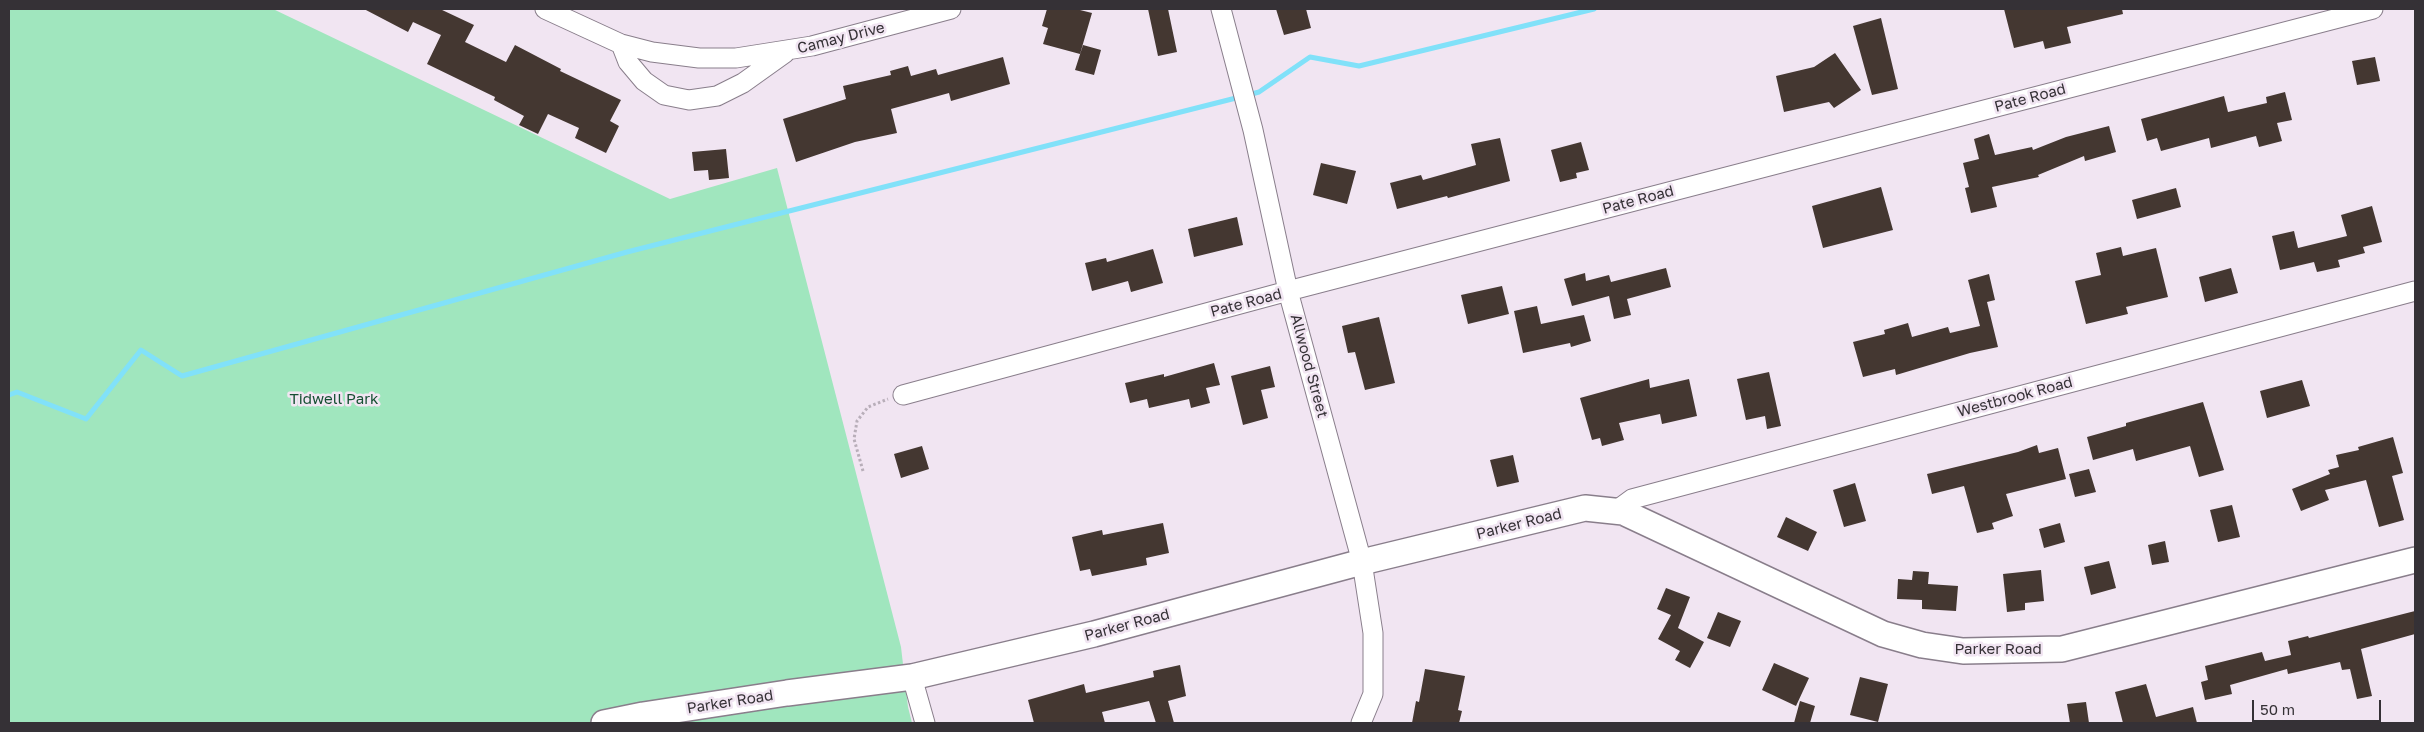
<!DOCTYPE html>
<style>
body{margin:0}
#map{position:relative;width:2424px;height:732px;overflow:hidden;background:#f1e5f2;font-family:"Golos Text",sans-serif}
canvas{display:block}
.frame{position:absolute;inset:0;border:10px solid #353136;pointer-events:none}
.scale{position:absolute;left:2252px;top:700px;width:129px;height:22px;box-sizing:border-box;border:2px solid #353136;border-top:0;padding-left:6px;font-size:15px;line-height:18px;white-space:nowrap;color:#353136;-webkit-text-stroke:4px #f1e5f2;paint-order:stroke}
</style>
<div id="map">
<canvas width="2424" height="732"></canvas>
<div class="frame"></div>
<div class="scale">50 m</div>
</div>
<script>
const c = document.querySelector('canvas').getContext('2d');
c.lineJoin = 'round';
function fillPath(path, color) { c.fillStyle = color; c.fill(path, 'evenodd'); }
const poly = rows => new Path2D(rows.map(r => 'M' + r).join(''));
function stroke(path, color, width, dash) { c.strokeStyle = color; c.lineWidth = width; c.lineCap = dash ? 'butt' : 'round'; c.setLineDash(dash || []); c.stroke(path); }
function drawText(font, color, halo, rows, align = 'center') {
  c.font = font + ' "Golos Text",sans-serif'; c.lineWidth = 5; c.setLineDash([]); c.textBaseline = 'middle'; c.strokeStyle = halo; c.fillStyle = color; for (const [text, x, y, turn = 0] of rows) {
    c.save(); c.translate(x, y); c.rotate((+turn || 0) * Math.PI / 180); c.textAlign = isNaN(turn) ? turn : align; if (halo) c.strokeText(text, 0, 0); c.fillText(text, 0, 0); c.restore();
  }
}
const green = poly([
 [9,9,273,9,670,199,777,168,901,647,908,707,912,723,9,723]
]);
const stream = poly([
 [1248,95,1259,92,1310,57,1359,66,1594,9],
 [9,395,17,392,86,419,141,350,182,376,627,252,1240,97]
]);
const building = poly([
 [364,9,440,9,474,25,465,42,506,62,515,45,561,69,560,71,621,100,610,121,619,126,606,153,575,138,579,128,548,114,538,134,519,125,524,116,494,100,495,97,427,64,441,35,413,22,408,32],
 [1047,9,1076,9,1092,13,1080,54,1043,44,1048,28,1042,26],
 [1148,9,1168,9,1177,52,1158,56],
 [1276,9,1306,9,1311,28,1284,35],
 [2004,9,2122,9,2123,14,2067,27,2071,43,2045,49,2043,41,2014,48],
 [1881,18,1898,89,1872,95,1853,26],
 [1083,45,1101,50,1094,75,1075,70],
 [1835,53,1861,90,1834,108,1829,102,1784,112,1776,76,1814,67],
 [1003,57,1010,84,951,101,949,93,891,109,897,133,855,142,796,162,783,119,846,99,843,86,891,75,890,71,908,66,911,76,936,69,938,75],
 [2375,57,2380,81,2357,85,2352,61],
 [2285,92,2292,120,2277,123,2282,141,2259,147,2256,136,2211,148,2209,138,2161,151,2157,138,2147,141,2141,119,2224,96,2228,112,2267,103,2266,97],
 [2109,126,2116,152,2085,161,2084,156,2038,175,2039,177,1992,187,1997,207,1971,213,1965,188,1969,187,1963,163,1979,159,1974,139,1989,134,1995,155,2032,147,2033,150,2066,137],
 [1500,138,1510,181,1448,198,1447,196,1397,209,1390,183,1421,175,1423,180,1476,165,1471,144],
 [1581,142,1589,170,1576,173,1577,178,1560,182,1551,150],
 [726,149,729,178,709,180,708,170,694,171,692,152],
 [1321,163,1356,171,1347,204,1313,195],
 [1881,187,1893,230,1823,248,1812,206],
 [2176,188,2181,207,2137,219,2132,200],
 [2372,206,2382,242,2363,247,2365,253,2338,260,2340,267,2317,272,2314,262,2280,270,2272,236,2294,231,2298,248,2347,236,2341,215],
 [1237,217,1243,245,1194,257,1188,229],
 [2121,247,2123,256,2156,248,2168,297,2126,307,2128,314,2086,324,2075,281,2101,275,2096,253],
 [1153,249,1163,283,1131,292,1128,281,1092,291,1085,263,1106,258,1107,262],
 [1666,268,1671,287,1627,299,1631,315,1614,319,1609,296,1572,306,1564,279,1585,273,1586,281,1609,275,1611,282],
 [2231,268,2238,293,2205,302,2199,277],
 [1989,274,1995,300,1987,302,1998,347,1970,353,1896,375,1895,369,1863,377,1853,342,1885,334,1884,330,1908,323,1912,337,1948,327,1950,333,1980,326,1968,280],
 [1502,286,1509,314,1468,324,1461,295],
 [1537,306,1541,324,1584,315,1591,341,1571,347,1570,343,1523,353,1514,311],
 [1379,317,1395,383,1365,390,1355,352,1348,353,1342,326],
 [1214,363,1220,385,1206,388,1210,403,1191,408,1189,399,1149,408,1147,399,1130,403,1125,383,1164,374,1164,377],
 [1270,366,1275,387,1261,390,1268,418,1243,425,1231,376],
 [1769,372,1781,426,1767,429,1765,416,1746,420,1737,379],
 [1649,379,1650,388,1689,379,1697,416,1662,424,1660,414,1619,423,1624,440,1602,446,1600,438,1592,440,1580,398],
 [2302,380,2310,406,2267,418,2260,391],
 [2203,402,2224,470,2199,477,2190,446,2136,461,2133,449,2093,460,2087,437,2126,426,2126,423],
 [2393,437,2403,473,2392,476,2404,520,2379,527,2366,480,2325,490,2329,500,2301,511,2292,489,2330,474,2328,470,2339,467,2336,455,2359,450,2358,447],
 [2037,445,2039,453,2058,448,2066,479,2006,494,2013,516,1992,523,1994,529,1977,533,1964,486,1932,494,1927,474,2018,452],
 [922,446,929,469,901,478,894,454],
 [1513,455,1519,482,1497,487,1490,460],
 [2089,469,2096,492,2075,497,2069,474],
 [1855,483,1866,521,1844,527,1833,490],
 [2232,505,2240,537,2218,542,2210,510],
 [1786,517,1817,532,1808,551,1777,537],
 [1163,523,1169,553,1146,558,1147,565,1092,576,1090,569,1080,571,1072,537,1102,530,1103,535],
 [2060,523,2065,542,2044,548,2039,529],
 [2165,541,2169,562,2152,565,2148,545],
 [2109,561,2116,588,2091,595,2084,567],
 [2041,570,2044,601,2025,603,2025,610,2007,612,2003,574],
 [1913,571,1929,572,1928,584,1958,586,1956,611,1922,609,1922,600,1897,599,1898,579,1912,580],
 [1666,588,1690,597,1678,628,1704,642,1690,668,1675,660,1680,651,1658,639,1671,615,1657,609],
 [2415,611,2415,634,2361,649,2372,696,2357,699,2350,669,2342,670,2340,662,2288,674,2287,669,2230,685,2232,694,2205,700,2201,682,2208,680,2205,666,2262,652,2265,661,2291,655,2288,641,2308,636,2309,638],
 [1718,612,1741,621,1730,647,1707,638],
 [1774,663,1809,678,1796,706,1762,690],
 [1180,665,1186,696,1168,701,1174,723,1156,723,1149,701,1102,712,1105,723,1034,723,1028,700,1084,684,1086,693,1154,677,1153,671],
 [1425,669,1465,676,1458,710,1462,711,1459,723,1412,723,1416,701,1419,702],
 [1860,677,1888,684,1878,722,1850,715],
 [2146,684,2156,717,2193,707,2197,723,2123,723,2115,692],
 [1800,701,1815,706,1810,723,1794,723],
 [2086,702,2089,723,2070,723,2067,704]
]);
const path = poly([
 [863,471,854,439,857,421,868,407,888,399]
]);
const minor = poly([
 [545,9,621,44,652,52,699,58,736,58,812,46,951,9],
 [1221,9,1253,130,1288,291,1362,562,1373,633,1373,694,1361,723],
 [621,44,628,62,644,81,664,95,689,100,717,96,743,83,785,53],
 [903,395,1288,291,2373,9],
 [1617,510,1632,499,2415,291],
 [912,677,925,723]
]);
const major = poly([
 [604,723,643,715,787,693,912,677,1094,634,1362,562,1585,508,1623,512,1883,634,1922,645,1963,651,2062,649,2415,560]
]);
const streetNames = [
 ["Camay Drive",841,38,-14],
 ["Pate Road",2030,98,-15],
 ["Pate Road",1638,200,-15],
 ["Pate Road",1246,303,-15],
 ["Allwood Street",1309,366,75],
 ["Westbrook Road",2015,397,-15],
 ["Parker Road",1519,524,-14],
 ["Parker Road",1127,625,-15],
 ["Parker Road",1998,649],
 ["Parker Road",730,702,-9]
];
const parkNames = [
 ["Tidwell Park",334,399]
];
fillPath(green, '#a0e6be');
stroke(stream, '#81e1f9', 5);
fillPath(building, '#443731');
stroke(minor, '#897e8b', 21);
stroke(major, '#897e8b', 28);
stroke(path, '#b8aeb9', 3, [2.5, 2.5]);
stroke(minor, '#fff', 19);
stroke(major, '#fff', 25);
drawText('15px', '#353136', '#f1e5f2', streetNames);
drawText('15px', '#164f33', '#f1e5f2', parkNames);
</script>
